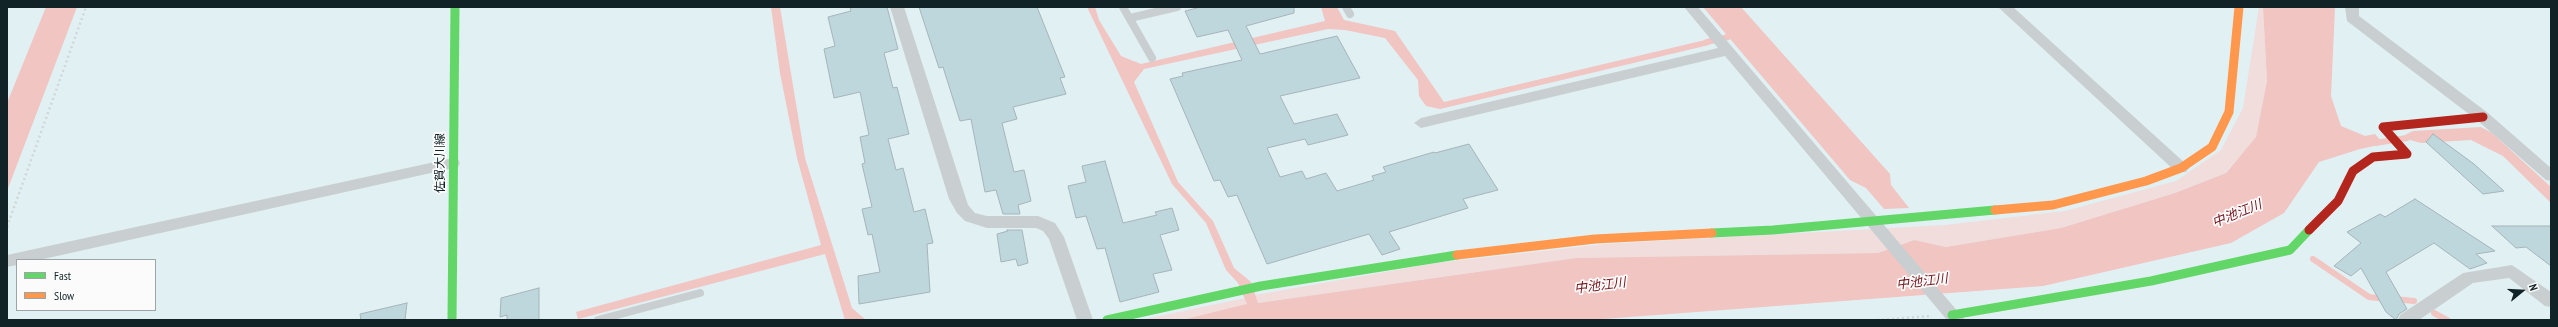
<!DOCTYPE html>
<meta charset="utf-8">
<style>
body{margin:0}
#map{position:relative;width:2558px;height:327px;overflow:hidden;background:#e1f0f3;font-family:"PT Sans Narrow",sans-serif}
canvas{display:block}
.frame{position:absolute;inset:0;border:8px solid #122328;pointer-events:none}
.legend{position:absolute;left:16px;top:259px;width:140px;height:52px;box-sizing:border-box;background:#fbfbfb;border:1px solid #9ea5a7;margin:0;padding:5px 7px;list-style:none;font-size:12px;color:#122328}
.legend li{display:flex;align-items:center;gap:8px;height:20px}
.legend b{width:20px;border:1px solid #9ea5a7}
.north{position:absolute;left:2502px;top:271px;width:40px;height:40px;-webkit-text-stroke:3px #fbfbfb;paint-order:stroke;rotate:72deg;font-size:11px;font-weight:700;line-height:16px;text-align:center;color:#122328}
.north::after{content:'';display:block;margin:auto;width:14px;height:18px;background:#122328;clip-path:polygon(50% 0,100% 100%,50% 72%,0 100%)}
</style>
<div id="map">
<canvas width="2558" height="327"></canvas>
<div class="frame"></div>
<ul class="legend">
<li><b style="height:5px;background:#63d668"></b>Fast</li>
<li><b style="height:5px;background:#ff974d"></b>Slow</li>
</ul>
<div class="north">N</div>
</div>
<script>
const c = document.querySelector('canvas').getContext('2d');
c.lineJoin = 'round';
function fillPath(path, color) { c.fillStyle = color; c.fill(path, 'evenodd'); }
const poly = rows => new Path2D(rows.map(r => 'M' + r).join(''));
function stroke(path, color, width, dash) { c.strokeStyle = color; c.lineWidth = width; c.lineCap = dash ? 'butt' : 'round'; c.setLineDash(dash || []); c.stroke(path); }
function drawText(font, color, halo, rows, align = 'center') {
  c.font = font + ' "PT Sans Narrow","Noto Sans JP",sans-serif'; c.lineWidth = 3.5; c.setLineDash([]); c.textBaseline = 'middle'; c.strokeStyle = halo; c.fillStyle = color; for (const [text, x, y, turn = 0] of rows) {
    c.save(); c.translate(x, y); c.rotate((+turn || 0) * Math.PI / 180); c.textAlign = isNaN(turn) ? turn : align; if (halo) c.strokeText(text, 0, 0); c.fillText(text, 0, 0); c.restore();
  }
}
const green = poly([
 [2259,7,2263,7,2267,81,2256,138,2225,173,2175,193,2061,228,1946,247,1913,240,1878,253,1576,258,1258,303,1255,295,1436,263,1605,244,1945,225,2065,211,2176,181,2221,150,2243,108],
 [1245,298,1247,305,1182,320,1141,320]
]);
const water = poly([
 [46,7,77,7,7,191,7,103],
 [771,7,780,7,805,158,852,308,866,320,845,320,825,254,578,319,576,312,821,245,797,158,780,73],
 [1087,7,1095,7,1099,20,1121,56,1141,64,1325,21,1321,7,1337,7,1344,20,1395,31,1444,102,1705,40,1709,45,1440,109,1426,106,1419,96,1418,80,1385,38,1345,30,1328,29,1144,69,1134,82,1178,182,1213,221,1234,268,1251,282,1258,303,1576,258,1878,253,1914,240,1946,247,2061,228,2175,193,2226,173,2256,137,2267,81,2263,7,2335,7,2331,96,2341,126,2365,136,2375,134,2384,144,2360,149,2319,162,2284,213,2231,243,2043,286,1590,320,1182,320,1247,304,1238,283,1226,270,1206,223,1172,184],
 [1703,7,1741,7,1890,174,1891,185,1909,208,1884,209,1866,188,1850,180],
 [2481,127,2492,133,2551,187,2551,203,2503,156,2471,140,2421,143,2410,140,2405,135,2413,131]
]);
const stream = poly([
 [1707,42,1728,37],
 [2375,143,2407,138],
 [2313,259,2369,297,2386,299],
 [2395,299,2414,301],
 [2434,313,2447,320]
]);
const building = poly([
 [850,7,887,7,898,49,884,53,893,88,897,87,909,134,888,139,896,170,903,168,914,212,925,209,933,243,927,244,930,292,859,304,858,276,880,272,872,234,868,235,862,209,872,207,862,164,865,163,860,137,869,135,860,92,834,98,824,49,835,46,828,17,851,11,850,7],
 [919,7,1037,7,1065,77,1060,78,1066,94,1013,107,1017,119,1002,123,1014,172,1024,170,1031,201,1018,205,1020,214,1003,214,996,190,985,192,971,119,960,121,943,67,939,68,919,7],
 [1201,7,1294,7,1294,13,1246,26,1260,54,1337,36,1360,78,1280,96,1294,124,1337,114,1348,135,1308,145,1305,139,1267,148,1280,177,1302,171,1306,179,1326,173,1337,191,1374,180,1372,176,1386,172,1383,167,1434,152,1435,153,1469,144,1498,190,1463,199,1468,208,1389,232,1400,249,1382,255,1369,234,1267,264,1237,195,1228,197,1220,180,1214,181,1170,79,1183,76,1182,73,1242,60,1228,30,1197,37,1185,11,1201,7],
 [2433,134,2474,164,2504,191,2483,194,2426,142,2433,134],
 [1105,161,1123,223,1157,215,1155,212,1172,208,1179,230,1160,235,1172,270,1153,274,1159,292,1120,302,1105,248,1097,249,1086,216,1076,218,1068,186,1086,182,1082,166,1105,161],
 [2415,199,2495,251,2476,254,2487,263,2470,269,2434,243,2386,272,2407,309,2399,314,2396,320,2386,312,2361,268,2351,276,2334,266,2361,243,2347,232,2380,214,2385,217,2415,199],
 [2492,226,2551,226,2551,266,2526,247,2516,248,2492,226],
 [1007,230,1022,230,1028,263,1018,266,1016,259,1001,262,997,234,1008,231,1007,230],
 [539,288,539,320,507,320,507,315,500,317,501,298,539,288],
 [407,303,405,320,361,320,360,314,407,303]
]);
const path = poly([
 [7,227,86,7],
 [1877,320,1932,316]
]);
const lane = poly([
 [1123,7,1152,58],
 [1346,7,1350,14],
 [1130,18,1177,7],
 [598,320,700,293]
]);
const street = poly([
 [890,7,904,7,968,205,975,213,987,216,1038,216,1055,223,1064,237,1093,320,1077,320,1049,239,1043,231,1036,228,987,228,965,221,957,213,949,199,890,7],
 [1684,7,1698,7,1965,320,1947,320,1725,56,1421,128,1414,123,1421,118,1718,48,1684,7],
 [1998,7,2013,7,2186,164,2189,168,2186,172,2176,172,1998,7],
 [2345,7,2359,7,2359,16,2488,113,2551,168,2551,181,2546,180,2478,121,2347,21,2345,7],
 [453,158,458,159,460,163,458,167,39,260,17,260,17,265,7,267,7,255,453,158],
 [2512,265,2551,292,2551,307,2545,306,2509,278,2473,283,2419,320,2398,320,2400,315,2463,273,2512,265]
]);
const fast = poly([
 [1712,233,1773,230,1995,210],
 [1952,315,2151,281,2290,250,2309,230],
 [452,320,455,7],
 [1107,320,1261,286,1457,255]
]);
const slow = poly([
 [1995,210,2053,205,2146,181,2181,168,2212,147,2229,112,2239,7],
 [1457,255,1595,239,1712,233]
]);
const jam = poly([
 [2309,230,2338,201,2353,171,2373,157,2407,154,2383,127,2483,117]
]);
const streetNames = [
 ["佐賀大川線",441,163,-90]
];
const waterNames = [
 ["中池江川",2237,214,-22],
 ["中池江川",1922,282,-7],
 ["中池江川",1600,286,-7]
];
fillPath(green, '#f1dddc');
fillPath(water, '#f0c5c2');
stroke(stream, '#f0c5c2', 6);
fillPath(building, '#bdd7dd');
stroke(building, '#a6b4b8', 1);
stroke(path, '#d2d6d7', 2.5, [2, 3]);
stroke(lane, '#c9cfd0', 8);
fillPath(street, '#c9cfd0');
stroke(fast, '#63d668', 9);
stroke(slow, '#ff974d', 9);
stroke(jam, '#b3261e', 9);
drawText('12px', '#122328', '#fbfbfb', streetNames);
drawText('italic 13px', '#74131a', '#fbfbfb', waterNames);
</script>
